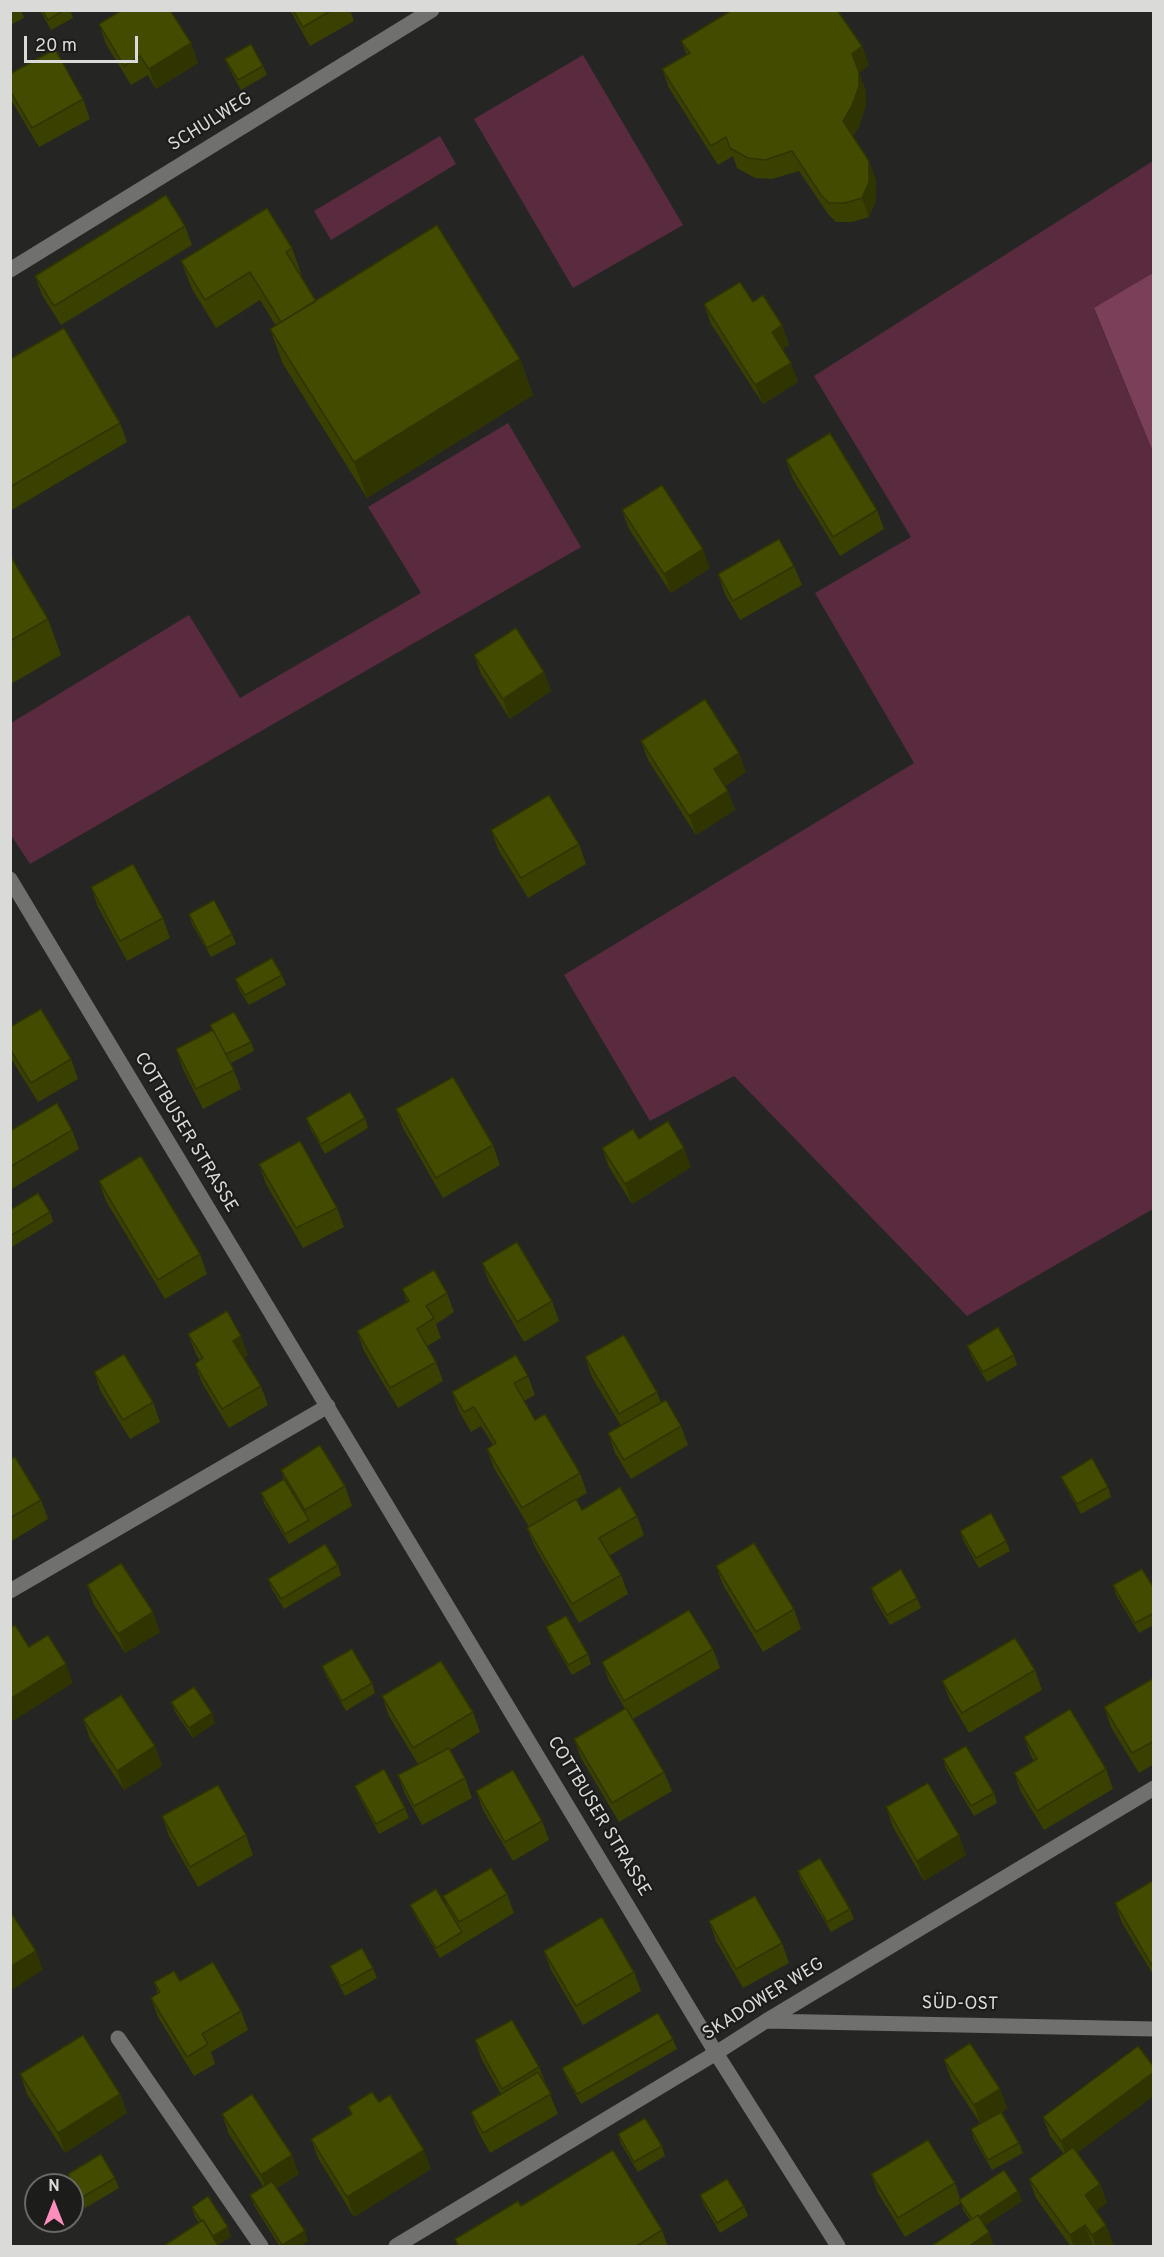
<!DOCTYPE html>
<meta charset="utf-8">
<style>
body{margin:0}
#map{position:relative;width:1164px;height:2257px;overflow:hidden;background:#252624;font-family:Overpass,sans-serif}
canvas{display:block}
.frame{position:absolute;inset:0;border:12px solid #dadad8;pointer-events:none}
.north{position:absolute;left:24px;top:2173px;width:60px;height:60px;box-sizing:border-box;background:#1c1c1a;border:2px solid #686866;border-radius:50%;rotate:0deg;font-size:16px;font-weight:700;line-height:24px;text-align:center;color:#dadad8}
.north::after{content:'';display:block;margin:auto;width:21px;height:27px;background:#fe8ebc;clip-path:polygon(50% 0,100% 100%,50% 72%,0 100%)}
.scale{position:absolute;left:24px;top:36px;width:114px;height:27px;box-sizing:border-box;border:3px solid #dadad8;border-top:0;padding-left:8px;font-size:18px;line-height:21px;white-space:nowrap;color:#dadad8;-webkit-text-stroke:4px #1c1c1a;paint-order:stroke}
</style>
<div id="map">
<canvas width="1164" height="2257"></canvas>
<div class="frame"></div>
<div class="north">N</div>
<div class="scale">20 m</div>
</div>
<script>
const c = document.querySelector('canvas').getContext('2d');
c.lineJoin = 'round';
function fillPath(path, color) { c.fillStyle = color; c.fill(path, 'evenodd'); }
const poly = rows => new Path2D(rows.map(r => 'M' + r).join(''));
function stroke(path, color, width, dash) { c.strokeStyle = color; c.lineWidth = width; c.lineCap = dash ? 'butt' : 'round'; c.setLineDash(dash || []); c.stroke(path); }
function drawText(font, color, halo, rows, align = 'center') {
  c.font = font + ' Overpass,sans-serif'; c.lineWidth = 4.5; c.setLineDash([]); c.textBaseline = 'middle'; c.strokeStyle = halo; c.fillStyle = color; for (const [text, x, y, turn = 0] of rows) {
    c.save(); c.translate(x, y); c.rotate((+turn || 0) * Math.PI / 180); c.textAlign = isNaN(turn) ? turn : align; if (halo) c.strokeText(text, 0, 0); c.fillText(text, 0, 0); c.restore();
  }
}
const green = poly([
 [583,55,683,225,573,288,474,119],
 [440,136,456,164,331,240,314,211],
 [1153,161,1153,273,1094,309,1153,452,1153,1209,967,1316,734,1076,650,1121,564,975,914,763,815,593,911,537,814,376],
 [508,423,581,547,30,864,11,835,11,723,189,615,240,698,421,593,368,507]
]);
const forest = poly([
 [1153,273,1153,452,1094,308]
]);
const minor = poly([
 [10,270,432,10],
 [10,879,716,2053,838,2246],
 [10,1591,328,1406],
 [766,2021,1154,2029],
 [118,2038,261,2246],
 [396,2246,716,2053,766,2021,1154,1788]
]);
const wall = poly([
 [10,10,21,10,24,18,10,25],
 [40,10,70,10,73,18,51,30],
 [290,10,350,10,354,21,310,46],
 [99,24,191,43,198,63,156,89,148,75,131,85,106,44],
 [681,41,862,46,869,65,859,73,866,91,866,105,859,126,853,136,876,180,876,201,869,217,852,222,836,222,828,214,799,171,772,179,755,178,737,168,733,156,718,165,669,88,662,69,687,55],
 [225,59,263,66,267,75,241,90,229,68],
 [10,74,83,99,90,119,39,147,10,98],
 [185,226,192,245,61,325,42,295,35,276],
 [292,248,302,276,301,277,316,301,520,359,533,395,367,498,283,364,270,329,276,326,260,300,216,328,192,289,181,261],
 [753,302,782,325,789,345,783,349,798,382,763,404,711,324,704,304],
 [10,359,120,423,127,442,10,511],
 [786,460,877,510,884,529,840,556,793,479],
 [622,510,710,568,671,593,629,529],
 [10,555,48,619,61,655,11,684],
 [794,566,802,585,740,620,725,594,718,574],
 [474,655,544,672,551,691,510,719,481,674],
 [641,741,746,772,725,786,735,810,696,835,648,760],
 [491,830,579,844,586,864,528,898,498,849],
 [91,887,163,918,170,938,127,961,98,907],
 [189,914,232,934,236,944,211,957,192,924],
 [282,975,286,985,249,1005,239,989,235,979],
 [210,1025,251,1042,254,1051,231,1063,241,1089,203,1109,183,1069,176,1049,212,1030],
 [10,1027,71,1059,78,1079,38,1102,10,1057],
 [396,1109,493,1145,500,1165,443,1198,403,1128],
 [306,1118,365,1118,368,1128,325,1154,310,1128],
 [72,1130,79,1149,10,1190,10,1131],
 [639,1139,691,1167,632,1204,609,1167,602,1148],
 [259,1164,337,1208,344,1227,303,1248,266,1184],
 [99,1181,200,1254,207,1274,165,1299,106,1201],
 [10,1210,50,1212,53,1222,10,1248],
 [482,1263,552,1301,559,1321,524,1342,489,1282],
 [402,1289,447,1293,454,1312,436,1324,441,1338,427,1346,436,1362,443,1381,398,1408,364,1351,357,1331,407,1302],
 [188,1334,248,1355,244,1358,261,1386,268,1405,229,1428,202,1383,195,1364,200,1361,196,1354],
 [967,1346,1014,1355,1017,1365,987,1382,971,1356],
 [585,1357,657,1392,661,1403,681,1426,688,1445,631,1479,615,1453,608,1433,621,1426,592,1377],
 [94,1372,153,1402,160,1422,130,1439,101,1392],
 [528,1376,535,1395,524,1401,535,1420,580,1473,587,1493,548,1516,582,1510,637,1516,644,1535,609,1556,621,1575,628,1594,579,1623,535,1547,527,1528,529,1527,494,1468,487,1449,493,1445,481,1426,471,1432,459,1411,452,1392],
 [10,1459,41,1500,48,1519,10,1542],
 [281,1470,345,1486,352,1506,289,1544,264,1503,261,1493,284,1479],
 [1061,1477,1108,1487,1111,1497,1081,1514,1065,1486],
 [960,1531,1006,1541,1010,1551,979,1568,963,1540],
 [338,1565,341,1575,284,1609,272,1589,268,1579],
 [716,1566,794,1609,801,1629,763,1652,723,1585],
 [87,1585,160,1632,125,1653,94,1605],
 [1113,1585,1154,1588,1154,1625,1139,1633,1116,1595],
 [871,1588,917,1598,921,1608,890,1625,874,1598],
 [546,1627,588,1654,591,1664,572,1675,550,1637],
 [713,1649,720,1668,633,1719,664,1772,672,1791,619,1822,581,1758,574,1739,625,1709,609,1681,602,1662],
 [322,1666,372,1683,375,1693,346,1711,326,1676],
 [1035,1670,1042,1690,969,1733,950,1700,942,1681],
 [1154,1678,1154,1764,1139,1773,1111,1727,1104,1707],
 [382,1696,473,1712,480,1732,450,1750,465,1778,472,1798,422,1825,405,1794,398,1775,418,1764,389,1716],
 [171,1702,215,1723,193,1738,175,1712],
 [83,1719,155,1746,162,1766,124,1790,90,1739],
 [1024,1737,1106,1769,1113,1789,1044,1830,1021,1792,1014,1773,1034,1761,1031,1756],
 [943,1759,994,1793,997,1803,974,1816,946,1769],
 [355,1786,405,1808,409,1818,379,1834,359,1796],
 [476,1791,542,1821,549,1840,513,1861,483,1810],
 [886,1807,966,1855,924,1881,893,1827],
 [162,1816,246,1835,253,1855,198,1887,169,1836],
 [798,1871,850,1909,854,1919,831,1932,801,1881],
 [1154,1880,1154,1976,1122,1923,1115,1903],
 [507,1894,514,1913,440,1958,414,1914,410,1905,447,1906,443,1896],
 [709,1921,782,1943,789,1963,743,1988,716,1941],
 [544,1951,634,1972,641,1991,583,2025,551,1970],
 [330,1966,373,1968,377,1978,345,1996,334,1976],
 [180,1981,241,2011,248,2030,211,2052,215,2064,194,2076,158,2017,151,1998,158,1994,154,1982],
 [673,2039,677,2049,581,2104,566,2078,562,2068],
 [475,2040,539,2067,558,2114,490,2153,478,2131,471,2112,501,2094,482,2060],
 [944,2060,1000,2089,1007,2108,1002,2112,1019,2143,1023,2153,992,2170,974,2139,971,2129,980,2123,951,2079],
 [20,2074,120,2094,127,2113,65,2153,27,2094],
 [348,2107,431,2169,354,2217,318,2158,311,2139,351,2114],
 [222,2114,299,2174,277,2188,308,2241,299,2247,280,2247,254,2205,250,2195,263,2186,229,2134],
 [1043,2117,1078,2153,1100,2184,1107,2203,1096,2211,1106,2225,1113,2244,1110,2247,1094,2247,1092,2244,1089,2247,1071,2247,1036,2198,1029,2179,1064,2154,1050,2136],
 [618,2134,662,2146,665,2156,638,2172,621,2144],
 [68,2174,115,2178,119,2188,85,2208,71,2184],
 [871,2174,955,2183,960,2199,1018,2191,1022,2201,985,2225,970,2220,963,2210,961,2203,905,2237,878,2193],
 [700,2195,744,2206,748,2216,720,2233,704,2205],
 [521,2206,662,2230,668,2247,457,2247,455,2239],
 [192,2207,231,2236,218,2245,199,2223,195,2217]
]);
const shadedWall = poly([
 [191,43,198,63,156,89,149,69],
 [862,46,869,65,859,73,866,91,866,105,859,126,850,141,843,121,852,54],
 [869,161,876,180,876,201,869,217,862,198],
 [782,325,789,345,779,352,772,332],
 [520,359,533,395,367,498,354,462],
 [791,363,798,382,763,404,755,385],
 [703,549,710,568,671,593,664,574],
 [544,672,551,691,510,719,503,699],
 [739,753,746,772,721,788,714,769],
 [728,791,735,810,696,835,689,816],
 [684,1148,691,1167,632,1204,625,1184],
 [241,1336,248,1355,240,1360,233,1341],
 [153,1612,160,1632,125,1653,118,1634],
 [66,1664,73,1683,10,1723,10,1699],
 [212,1713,215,1723,193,1738,189,1728],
 [155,1746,162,1766,124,1790,117,1771],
 [959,1835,966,1855,924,1881,917,1861],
 [36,1951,43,1970,10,1991,10,1967],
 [1154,2072,1154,2096,1068,2160,1061,2141],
 [1000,2089,1007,2108,981,2125,974,2105],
 [120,2094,127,2113,65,2153,58,2133],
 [424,2150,431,2169,354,2217,347,2197],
 [292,2155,299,2174,268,2194,261,2175],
 [1100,2184,1107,2203,1092,2214,1085,2195],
 [1018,2191,1022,2201,977,2231,974,2221],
 [1085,2225,1092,2244,1089,2247,1074,2247,1070,2235],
 [1106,2225,1113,2244,1110,2247,1096,2247,1092,2235],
 [228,2227,231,2236,216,2247,211,2237],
 [305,2231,308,2241,299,2247,283,2247,282,2245],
 [989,2232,994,2247,968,2247]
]);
const building = poly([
 [42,10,64,10,48,20,42,10],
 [122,10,170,10,191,43,149,69,140,56,124,66,99,24,122,10],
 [293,10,332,10,303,27,293,10],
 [732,10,837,10,862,46,852,54,859,72,859,86,852,106,843,121,869,161,869,182,862,198,845,203,829,203,821,195,792,151,765,160,748,158,730,148,726,137,711,146,662,69,690,53,681,41,732,10],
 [251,44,263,66,238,80,225,59,251,44],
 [55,49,83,99,32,128,10,91,10,74,55,49],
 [166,195,185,226,54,306,35,276,166,195],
 [267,208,292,248,286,252,316,301,281,322,250,272,205,300,181,261,267,208],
 [437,225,520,359,354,462,270,329,437,225],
 [740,282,753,302,763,295,782,325,772,332,791,363,755,385,704,304,740,282],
 [64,328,120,423,10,487,10,359,64,328],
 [830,433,877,510,833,537,786,460,830,433],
 [662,485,703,549,664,574,622,510,662,485],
 [779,539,794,566,733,601,718,574,779,539],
 [10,555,48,619,10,641,10,555],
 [516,628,544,672,503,699,474,655,516,628],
 [705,699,739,753,714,769,728,791,689,816,641,741,705,699],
 [549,795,579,844,521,878,491,830,549,795],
 [133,864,163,918,120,941,91,887,133,864],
 [214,900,232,934,207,948,189,914,214,900],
 [272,958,282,975,245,995,235,979,272,958],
 [41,1009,71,1059,31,1083,10,1049,10,1027,41,1009],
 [234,1012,251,1042,226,1054,210,1025,234,1012],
 [213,1030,234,1070,196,1089,176,1049,213,1030],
 [453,1077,493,1145,436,1178,396,1109,453,1077],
 [350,1092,365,1118,321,1144,306,1118,350,1092],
 [57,1103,72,1130,10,1167,10,1131,57,1103],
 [668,1121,684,1148,625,1184,602,1148,633,1129,639,1139,668,1121],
 [300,1141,337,1208,296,1228,259,1164,300,1141],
 [141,1156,200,1254,158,1280,99,1181,141,1156],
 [38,1193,50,1212,10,1236,10,1210,38,1193],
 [517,1242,552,1301,517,1322,482,1263,517,1242],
 [434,1270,447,1293,426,1306,434,1318,417,1329,436,1362,390,1388,357,1331,409,1301,402,1289,434,1270],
 [227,1311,241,1336,233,1341,261,1386,222,1409,195,1364,203,1358,188,1334,227,1311],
 [998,1327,1014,1355,983,1372,967,1346,998,1327],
 [624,1335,657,1392,619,1414,585,1357,624,1335],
 [124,1354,153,1402,123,1420,94,1372,124,1354],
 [516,1355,528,1376,514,1383,535,1420,545,1414,580,1473,522,1508,487,1449,496,1443,474,1407,464,1412,452,1392,516,1355],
 [666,1400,681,1426,624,1460,608,1433,666,1400],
 [320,1445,345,1486,305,1510,281,1470,320,1445],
 [15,1457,41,1500,10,1518,10,1459,15,1457],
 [1092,1458,1108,1487,1077,1504,1061,1477,1092,1458],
 [284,1479,309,1520,285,1534,261,1493,284,1479],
 [620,1487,637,1516,599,1538,621,1575,572,1604,527,1528,576,1499,582,1510,620,1487],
 [991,1513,1006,1541,976,1558,960,1531,991,1513],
 [754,1543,794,1609,756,1632,716,1566,754,1543],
 [325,1544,338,1565,281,1599,268,1579,325,1544],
 [121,1563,153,1612,118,1634,87,1585,121,1563],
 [901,1569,917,1598,887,1615,871,1588,901,1569],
 [1142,1569,1154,1588,1154,1613,1135,1623,1113,1585,1142,1569],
 [689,1610,713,1649,624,1701,602,1662,689,1610],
 [566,1616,588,1654,568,1665,546,1627,566,1616],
 [15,1625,29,1647,48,1635,66,1664,10,1699,10,1628,15,1625],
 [1015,1638,1035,1670,962,1713,942,1681,1015,1638],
 [352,1649,372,1683,342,1701,322,1666,352,1649],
 [441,1661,473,1712,413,1748,382,1696,441,1661],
 [1154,1678,1154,1741,1132,1753,1104,1707,1154,1678],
 [194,1687,212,1713,189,1728,171,1702,194,1687],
 [121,1695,155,1746,117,1771,83,1719,121,1695],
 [626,1708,664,1772,612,1803,574,1739,626,1708],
 [1070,1709,1106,1769,1037,1811,1014,1773,1037,1759,1024,1737,1070,1709],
 [966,1746,994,1793,971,1806,943,1759,966,1746],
 [449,1748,465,1778,414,1806,398,1775,449,1748],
 [384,1769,405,1808,376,1824,355,1786,384,1769],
 [513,1770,542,1821,505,1842,476,1791,513,1770],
 [928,1783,959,1835,917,1861,886,1807,928,1783],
 [218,1785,246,1835,190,1867,162,1816,218,1785],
 [820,1858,850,1909,827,1922,798,1871,820,1858],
 [491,1868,507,1894,459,1922,443,1896,491,1868],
 [1154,1880,1154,1963,1151,1964,1115,1903,1154,1880],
 [436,1889,462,1932,436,1948,410,1905,436,1889],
 [755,1896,782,1943,736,1969,709,1921,755,1896],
 [10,1911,36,1951,10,1967,10,1911],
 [602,1917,634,1972,576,2006,544,1951,602,1917],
 [362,1948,373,1968,341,1986,330,1966,362,1948],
 [213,1962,241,2011,202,2034,208,2044,187,2057,151,1998,160,1992,154,1982,174,1971,180,1981,213,1962],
 [658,2013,673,2039,577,2094,562,2068,658,2013],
 [512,2020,539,2067,502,2089,475,2040,512,2020],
 [83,2035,120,2094,58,2133,20,2074,83,2035],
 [970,2043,1000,2089,974,2105,944,2060,970,2043],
 [1138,2046,1154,2067,1154,2072,1061,2141,1043,2117,1138,2046],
 [538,2072,551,2094,483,2133,471,2112,538,2072],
 [372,2092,379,2102,390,2095,424,2150,347,2197,311,2139,352,2114,348,2107,372,2092],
 [252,2094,292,2155,261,2175,222,2114,252,2094],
 [1001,2112,1019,2143,988,2160,971,2129,1001,2112],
 [645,2118,662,2146,634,2162,618,2134,645,2118],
 [928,2140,955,2183,898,2218,871,2174,928,2140],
 [1073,2147,1100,2184,1085,2195,1106,2225,1092,2235,1085,2225,1070,2235,1029,2179,1073,2147],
 [613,2150,662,2230,635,2247,459,2247,455,2239,518,2201,521,2206,613,2150],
 [101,2154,115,2178,81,2198,68,2174,101,2154],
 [1004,2170,1018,2191,979,2217,978,2215,972,2219,959,2200,1004,2170],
 [727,2179,744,2206,717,2223,700,2195,727,2179],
 [272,2181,305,2231,282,2245,250,2195,272,2181],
 [208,2196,228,2227,213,2236,203,2220,201,2221,192,2207,208,2196],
 [978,2215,989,2232,968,2247,930,2247,978,2215],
 [203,2220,219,2247,162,2247,203,2220]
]);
const streetNames = [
 ["SCHULWEG",211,123,-32],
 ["COTTBUSER STRASSE",185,1133,59],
 ["COTTBUSER STRASSE",598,1817,59],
 ["SKADOWER WEG",764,2000,-32],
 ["SÜD-OST",960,2005,1]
];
fillPath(green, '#5a2a3f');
fillPath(forest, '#7c3f59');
stroke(minor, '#70706f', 15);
fillPath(wall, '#3a4000');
fillPath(shadedWall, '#2f3400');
fillPath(building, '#434b00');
stroke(building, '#2f3400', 1.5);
drawText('18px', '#dadad8', '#1c1c1a', streetNames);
</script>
